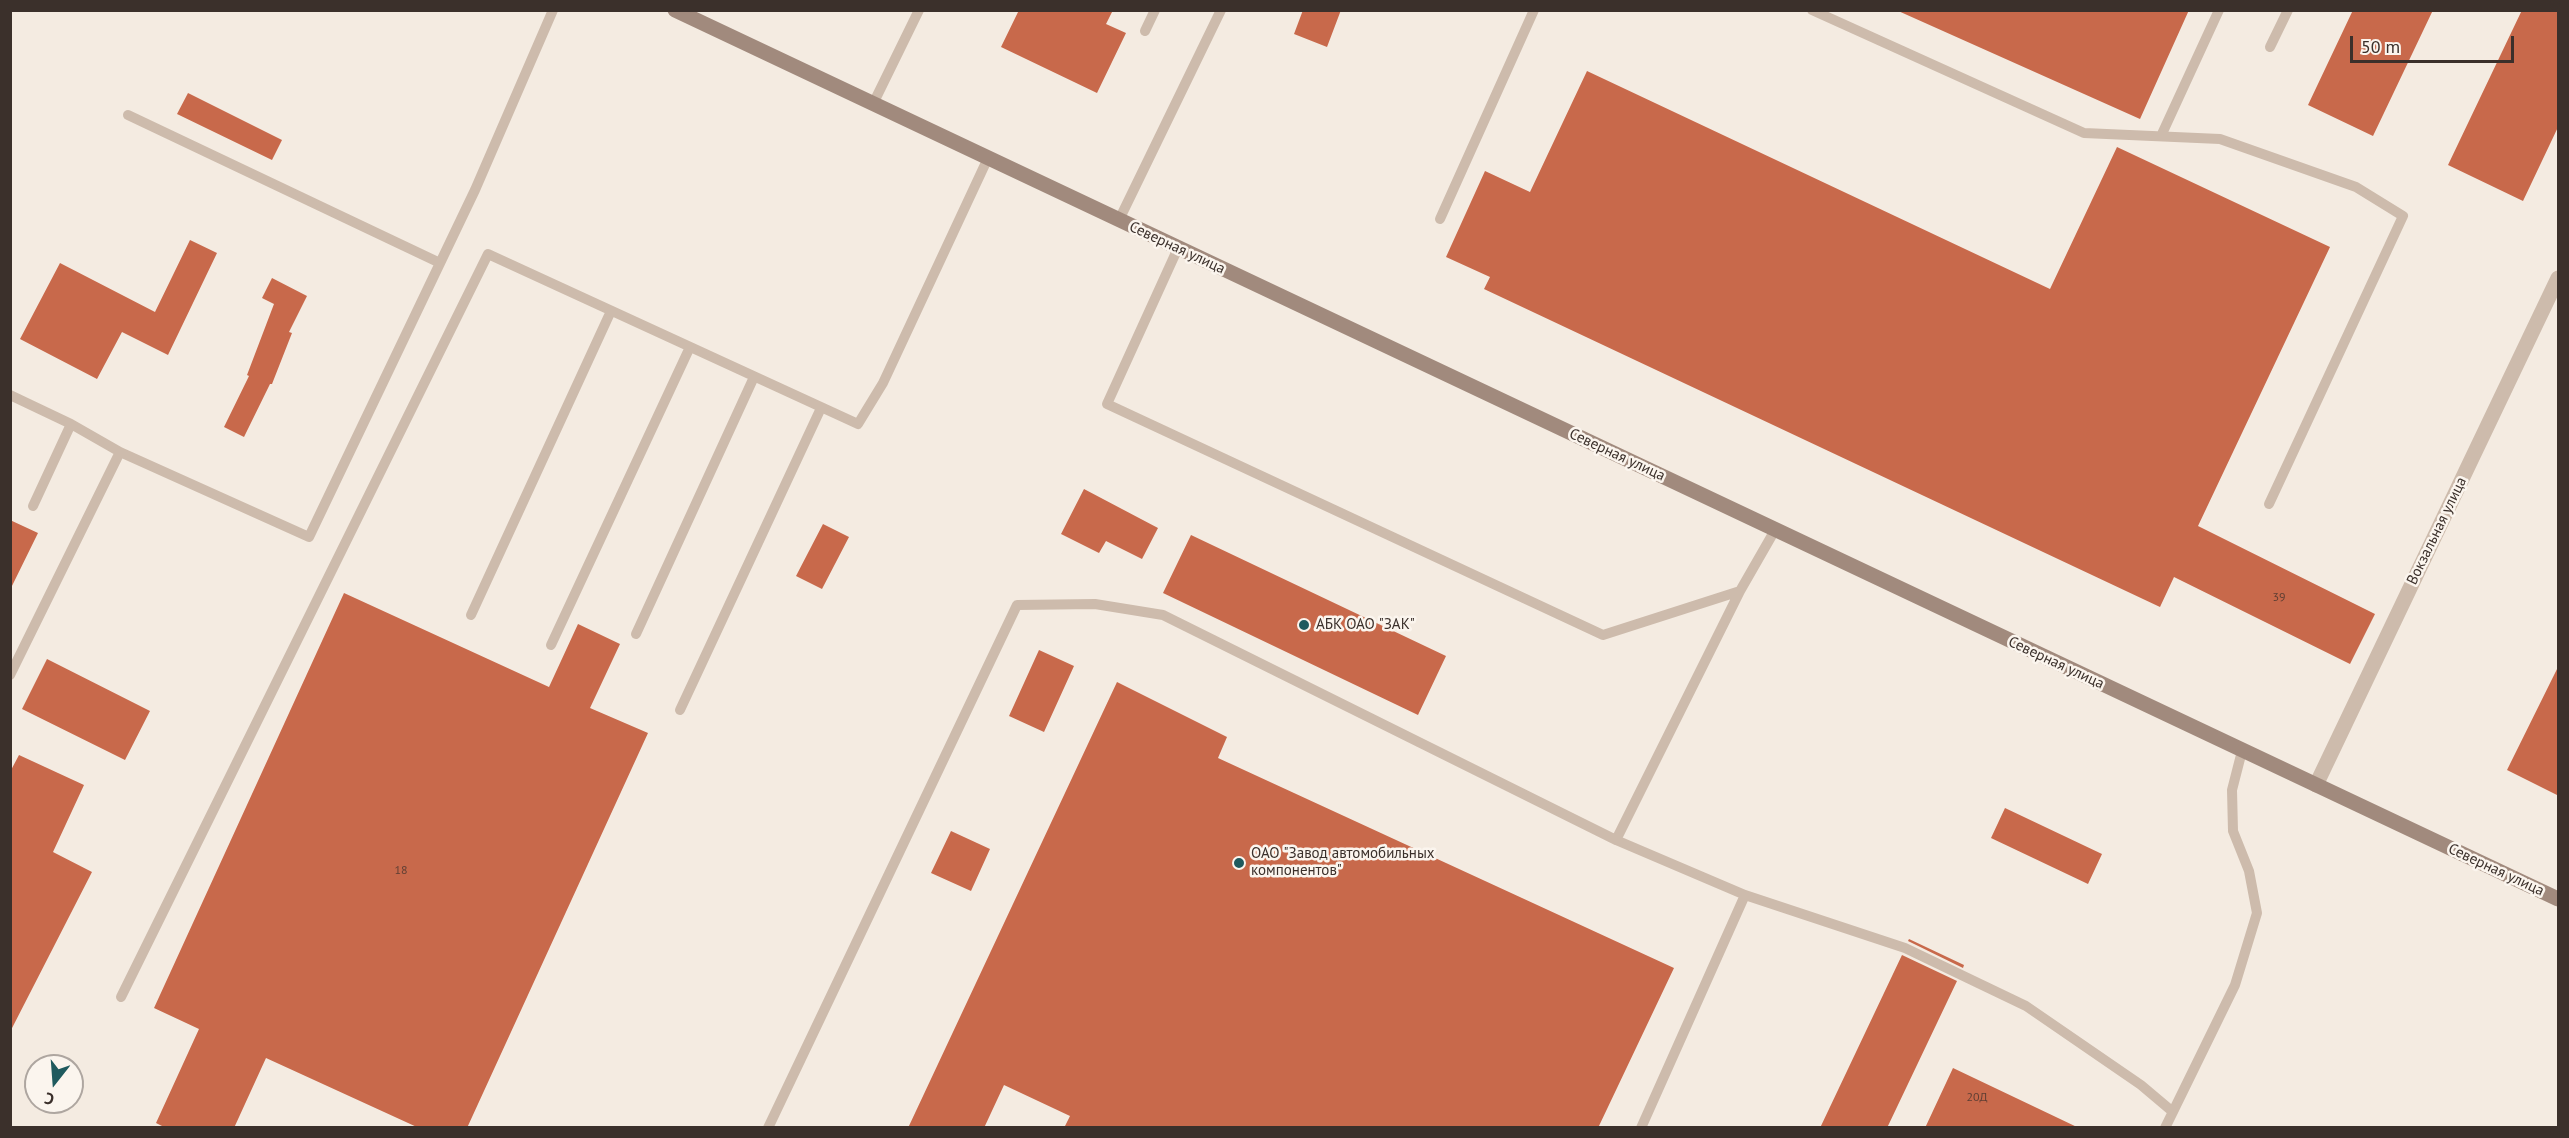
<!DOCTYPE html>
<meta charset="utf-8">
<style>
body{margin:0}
#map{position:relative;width:2569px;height:1138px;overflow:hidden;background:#f4ebe1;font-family:"PT Sans",sans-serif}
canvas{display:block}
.frame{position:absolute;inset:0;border:12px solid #3b302b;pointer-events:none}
.north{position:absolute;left:24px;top:1054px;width:60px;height:60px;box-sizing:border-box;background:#fbf5ee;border:2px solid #aea6a0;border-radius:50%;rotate:197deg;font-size:16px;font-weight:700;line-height:24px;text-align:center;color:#3b302b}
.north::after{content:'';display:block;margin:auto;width:21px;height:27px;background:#1f5a5e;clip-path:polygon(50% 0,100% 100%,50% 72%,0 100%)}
.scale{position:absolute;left:2350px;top:36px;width:164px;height:27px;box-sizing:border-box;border:3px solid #3b302b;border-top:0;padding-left:8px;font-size:18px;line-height:21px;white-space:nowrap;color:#3b302b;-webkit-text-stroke:4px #fbf5ee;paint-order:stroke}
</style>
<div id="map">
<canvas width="2569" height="1138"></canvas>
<div class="frame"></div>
<div class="north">С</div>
<div class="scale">50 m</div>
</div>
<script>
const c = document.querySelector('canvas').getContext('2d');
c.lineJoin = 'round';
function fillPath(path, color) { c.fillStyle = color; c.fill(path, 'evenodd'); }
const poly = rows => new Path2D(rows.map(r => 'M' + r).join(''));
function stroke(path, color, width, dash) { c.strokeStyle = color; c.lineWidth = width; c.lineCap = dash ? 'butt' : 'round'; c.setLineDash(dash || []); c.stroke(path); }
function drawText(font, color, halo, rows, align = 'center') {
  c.font = font + ' "PT Sans",sans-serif'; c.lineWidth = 5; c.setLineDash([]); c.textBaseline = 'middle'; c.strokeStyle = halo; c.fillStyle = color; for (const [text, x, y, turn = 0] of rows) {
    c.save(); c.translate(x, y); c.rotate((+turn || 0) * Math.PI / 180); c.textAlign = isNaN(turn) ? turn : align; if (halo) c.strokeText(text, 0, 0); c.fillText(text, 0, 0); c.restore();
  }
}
const building = poly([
 [1019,10,1113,10,1106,24,1126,33,1097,93,1001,47],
 [1303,10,1341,10,1327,47,1294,34],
 [1896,10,2189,10,2140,119],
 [2353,10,2433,10,2373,136,2308,105],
 [2522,10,2559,10,2559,125,2523,201,2448,165],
 [1587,71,2050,289,2117,147,2330,247,2198,526,2375,614,2350,664,2174,577,2160,607,1484,289,1490,277,1446,257,1485,171,1530,192],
 [188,93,282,140,272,160,177,114],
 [190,240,217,253,168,355,122,332,97,379,20,339,60,263,155,312],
 [272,278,307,296,289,332,292,333,272,384,270,384,244,437,224,427,249,376,247,375,274,304,262,298],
 [1084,489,1158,528,1142,559,1106,541,1099,553,1061,534],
 [10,520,38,533,10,590],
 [823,524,849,537,822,589,796,576],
 [1191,535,1446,656,1418,715,1163,593],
 [344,593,549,687,578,624,620,644,590,708,648,733,467,1128,419,1128,266,1058,234,1128,166,1128,156,1123,199,1029,154,1008],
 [1039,650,1074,666,1044,732,1009,716],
 [47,659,150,711,125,760,22,709],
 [2559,665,2559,796,2507,770],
 [1117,682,1227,737,1218,758,1674,968,1598,1128,1064,1128,1070,1116,1004,1085,984,1128,908,1128],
 [19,755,84,785,53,852,92,872,10,1032,10,772],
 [2005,808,2102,854,2088,884,1991,838],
 [951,831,990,849,971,891,931,873],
 [1909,939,1964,965,1963,968,1908,941],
 [1902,955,1957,981,1887,1128,1820,1128],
 [1953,1068,2079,1128,1925,1128]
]);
const lane = poly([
 [1812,10,2084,133,2220,139,2356,187,2403,216,2269,504],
 [1145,31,1155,10],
 [2270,47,2288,10],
 [873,104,919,10],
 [128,115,440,263],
 [2161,136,2219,10],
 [1440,219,1534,10],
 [1119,220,1221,10],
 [1178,248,1107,404,1603,635,1740,591],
 [10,395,71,424,120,452,309,537,475,190,553,10],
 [33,506,71,424],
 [471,615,611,311],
 [636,634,754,377],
 [551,645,690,347],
 [10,675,120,452],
 [680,710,821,408],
 [1616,840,1740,591,1775,530],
 [121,997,488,254,858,424,883,383,988,158],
 [768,1128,1017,605,1095,604,1163,615,1616,840,1745,895,1905,948,2026,1006,2141,1085,2173,1112],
 [1641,1128,1745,895],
 [2165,1128,2235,985,2257,913,2249,871,2233,831,2232,790,2242,751]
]);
const street = poly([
 [2316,785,2558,278]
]);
const secondary = poly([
 [675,10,2558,899]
]);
const markers = [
 [1304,625,6,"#1f5a5e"],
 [1239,863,6,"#1f5a5e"]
];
const numberNames = [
 ["39",2279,598],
 ["18",401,871],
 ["20Д",1977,1098]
];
const streetNames = [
 ["Северная улица",1177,248,25],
 ["Северная улица",1617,455,25],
 ["Вокзальная улица",2437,531,-64],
 ["Северная улица",2056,663,25],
 ["Северная улица",2496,870,25]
];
const poiNames = [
 ["АБК ОАО \"ЗАК\"",1316,625],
 ["ОАО \"Завод автомобильных",1251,854],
 ["компонентов\"",1251,871]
];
fillPath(building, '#c8694b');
stroke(lane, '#cdbbac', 10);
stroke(street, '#cdbbac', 15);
stroke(secondary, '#a18a7d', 15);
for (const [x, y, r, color] of markers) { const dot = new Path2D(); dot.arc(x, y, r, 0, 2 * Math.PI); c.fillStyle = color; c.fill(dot); stroke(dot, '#fbf5ee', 2); }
drawText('12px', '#5e3e33', null, numberNames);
drawText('15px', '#3b302b', '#fbf5ee', streetNames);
drawText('15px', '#3b302b', '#fbf5ee', poiNames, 'left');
</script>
